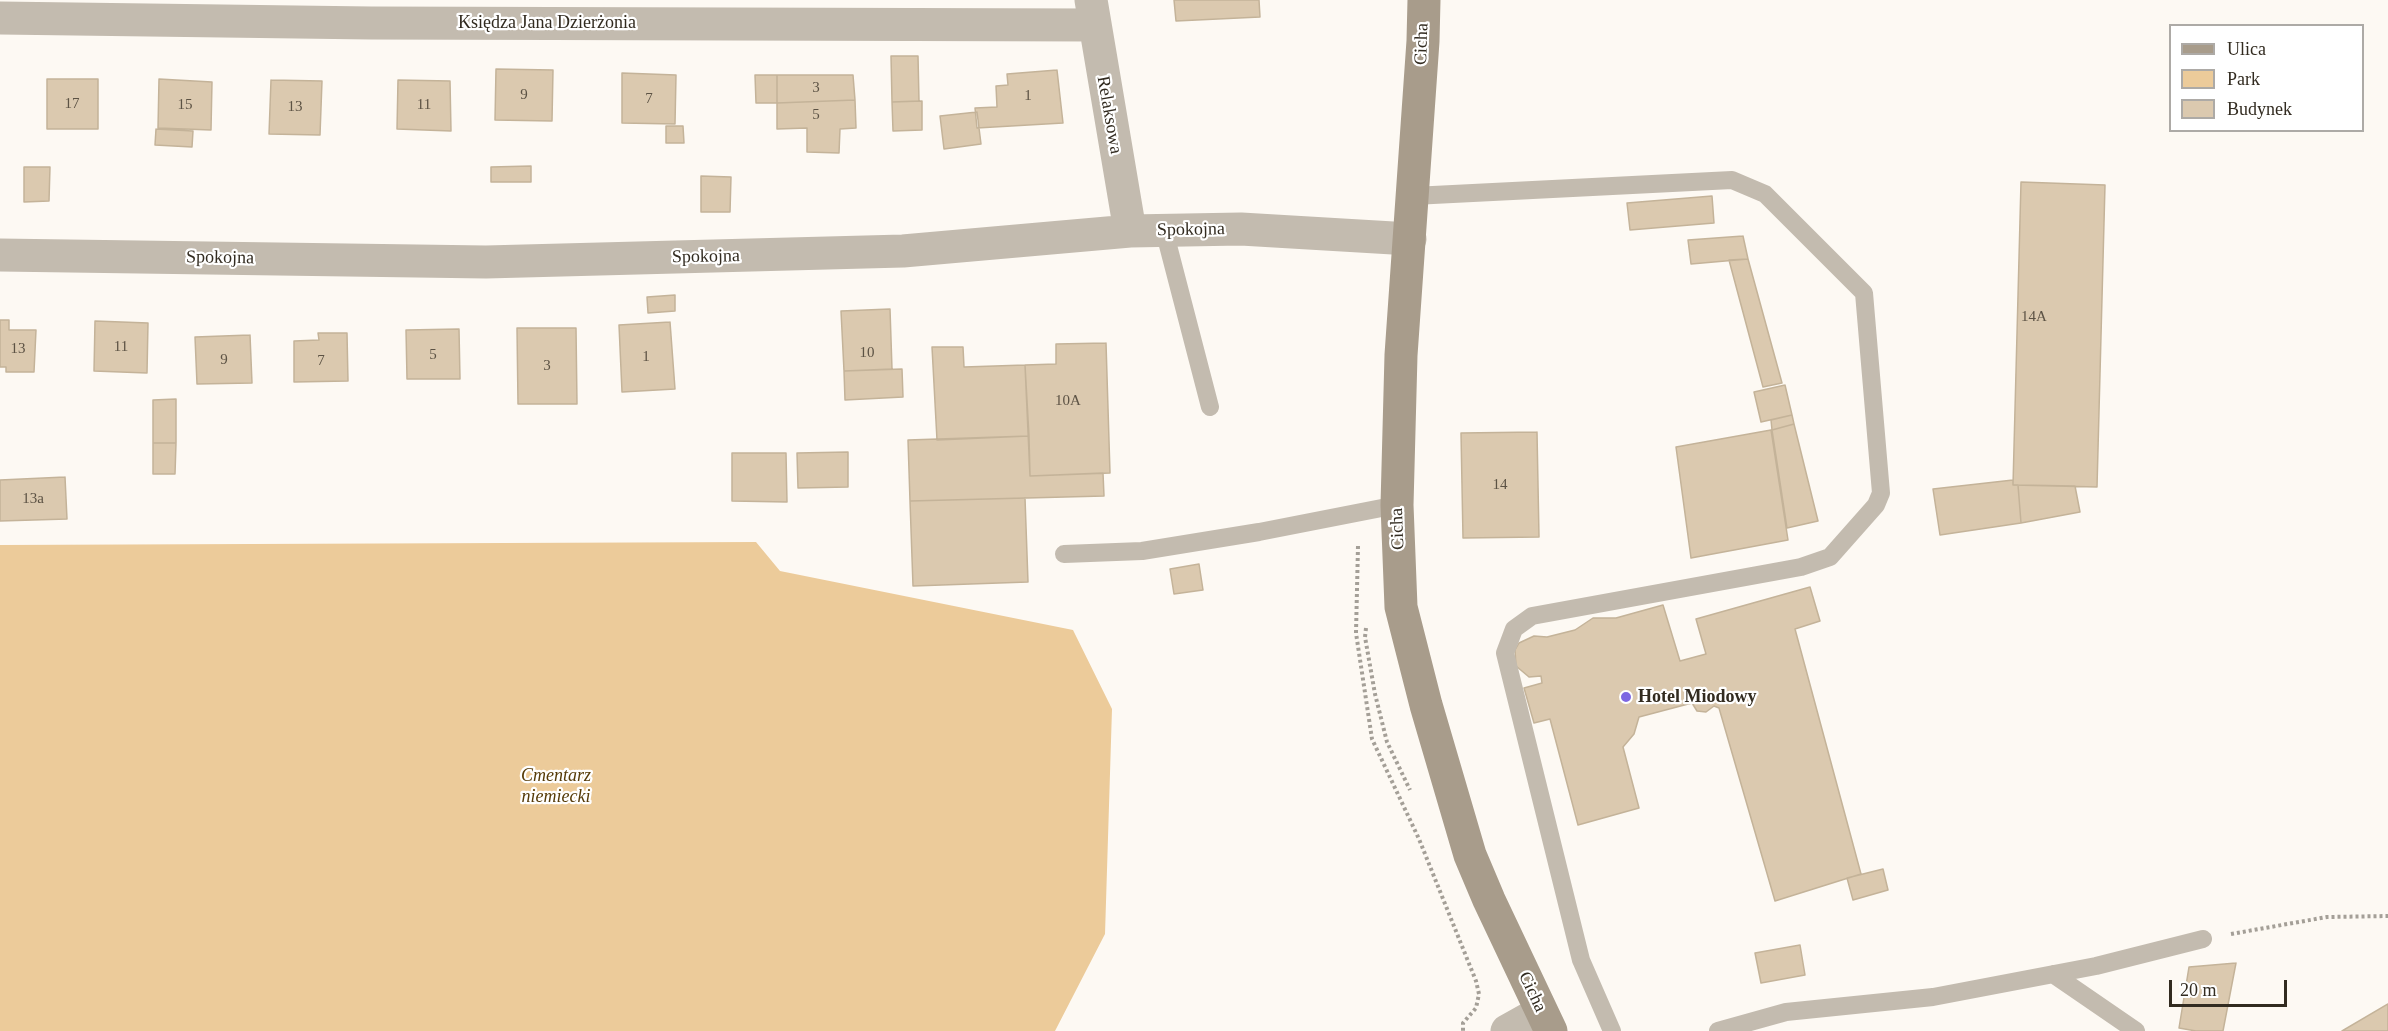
<!DOCTYPE html>
<meta charset="utf-8">
<style>
body{margin:0}
#map{position:relative;width:2388px;height:1031px;overflow:hidden;background:#fdf9f3;font-family:Georgia,serif}
canvas{display:block}
.legend{position:absolute;left:2169px;top:24px;width:195px;height:108px;box-sizing:border-box;background:#fff;border:2px solid #adaaa6;margin:0;padding:8px 10px;list-style:none;font-size:18px;color:#322b20}
.legend li{display:flex;align-items:center;gap:12px;height:30px}
.legend b{width:30px;border:2px solid #adaaa6}
.scale{position:absolute;left:2169px;top:980px;width:118px;height:27px;box-sizing:border-box;border:3px solid #322b20;border-top:0;padding-left:8px;font-size:18px;line-height:21px;white-space:nowrap;color:#322b20;-webkit-text-stroke:4px #fff;paint-order:stroke}
</style>
<div id="map">
<canvas width="2388" height="1031"></canvas>
<ul class="legend">
<li><b style="height:8px;background:#a89c8b"></b>Ulica</li>
<li><b style="height:16px;background:#eccb9a"></b>Park</li>
<li><b style="height:16px;background:#dbc9af"></b>Budynek</li>
</ul>
<div class="scale">20 m</div>
</div>
<script>
const c = document.querySelector('canvas').getContext('2d');
c.lineJoin = 'round';
function fillPath(path, color) { c.fillStyle = color; c.fill(path, 'evenodd'); }
const poly = rows => new Path2D(rows.map(r => 'M' + r).join(''));
function stroke(path, color, width, dash) { c.strokeStyle = color; c.lineWidth = width; c.lineCap = dash ? 'butt' : 'round'; c.setLineDash(dash || []); c.stroke(path); }
function drawText(font, color, halo, rows, align = 'center') {
  c.font = font + ' Georgia,serif'; c.lineWidth = 4.5; c.setLineDash([]); c.textBaseline = 'middle'; c.strokeStyle = halo; c.fillStyle = color; for (const [text, x, y, turn = 0] of rows) {
    c.save(); c.translate(x, y); c.rotate((+turn || 0) * Math.PI / 180); c.textAlign = isNaN(turn) ? turn : align; if (halo) c.strokeText(text, 0, 0); c.fillText(text, 0, 0); c.restore();
  }
}
const green = poly([
 [756,542,780,571,1073,630,1112,709,1105,934,1055,1031,0,1031,0,545]
]);
const building = poly([
 [1174,0,1259,0,1260,17,1176,21,1174,0],
 [891,56,918,56,919,101,892,102,891,56],
 [496,69,553,70,552,121,495,120,496,69],
 [1057,70,1063,123,977,128,975,108,997,107,996,86,1008,85,1007,74,1057,70],
 [622,73,676,75,675,124,622,123,622,73],
 [755,75,777,75,777,103,756,103,755,75],
 [777,75,853,75,855,100,777,103,777,75],
 [47,79,98,79,98,129,47,129,47,79],
 [159,79,212,82,211,130,158,128,159,79],
 [271,80,322,81,320,135,269,134,271,80],
 [398,80,450,81,451,131,397,129,398,80],
 [855,100,856,128,840,129,839,153,807,152,807,128,777,129,777,103,855,100],
 [922,101,922,130,893,131,892,102,922,101],
 [977,112,981,144,944,149,940,116,977,112],
 [666,126,683,126,684,143,666,143,666,126],
 [156,129,193,131,192,147,155,145,156,129],
 [531,166,531,182,491,182,491,167,531,166],
 [24,167,50,167,49,201,24,202,24,167],
 [701,176,731,177,730,212,701,212,701,176],
 [2021,182,2105,185,2097,487,2013,485,2021,182],
 [1712,196,1714,223,1630,230,1627,203,1712,196],
 [1743,236,1748,259,1691,264,1688,240,1743,236],
 [1748,259,1782,383,1763,387,1729,260,1748,259],
 [675,295,675,311,648,313,647,297,675,295],
 [890,309,892,369,844,371,841,311,890,309],
 [0,320,9,320,9,330,36,330,34,372,6,372,6,367,0,367,0,320],
 [95,321,148,323,147,373,94,371,95,321],
 [670,322,675,389,622,392,619,325,670,322],
 [517,328,576,328,577,404,518,404,517,328],
 [459,329,460,379,407,379,406,330,459,329],
 [318,333,347,333,348,381,294,382,294,341,319,340,318,333],
 [250,335,252,383,197,384,195,337,250,335],
 [1106,343,1110,473,1030,476,1025,365,1056,364,1056,344,1106,343],
 [932,347,963,347,964,367,1025,365,1029,436,937,440,932,347],
 [902,369,903,397,845,400,844,371,902,369],
 [1785,385,1792,415,1761,422,1754,392,1785,385],
 [176,399,176,443,153,443,153,400,176,399],
 [1792,415,1794,424,1772,430,1771,420,1792,415],
 [1794,424,1818,521,1787,528,1772,430,1794,424],
 [1771,430,1788,540,1691,558,1676,447,1771,430],
 [1537,432,1539,537,1463,538,1461,433,1537,432],
 [1029,436,1030,476,1103,473,1104,496,910,501,908,440,1029,436],
 [153,443,176,443,175,474,153,474,153,443],
 [848,452,848,487,798,488,797,453,848,452],
 [732,453,786,453,787,502,732,501,732,453],
 [65,477,67,519,0,521,0,480,65,477],
 [2013,480,2013,485,2018,485,2021,523,1940,535,1933,489,2013,480],
 [2018,485,2075,486,2080,512,2021,523,2018,485],
 [1025,498,1028,582,913,586,910,501,1025,498],
 [1199,564,1203,590,1174,594,1170,569,1199,564],
 [1810,587,1820,621,1795,629,1861,874,1775,901,1719,708,1714,706,1706,712,1697,711,1692,703,1639,717,1634,734,1623,747,1639,808,1578,825,1550,719,1534,723,1524,688,1542,683,1541,676,1529,677,1516,666,1515,650,1519,643,1534,636,1547,637,1575,630,1593,618,1616,618,1663,605,1680,661,1706,654,1696,619,1810,587],
 [1883,869,1888,890,1853,900,1847,878,1883,869],
 [1800,945,1805,975,1761,983,1755,953,1800,945],
 [2236,963,2223,1031,2196,1031,2179,1028,2189,967,2236,963],
 [2388,1004,2388,1031,2342,1031,2388,1004]
]);
const path = poly([
 [1358,546,1356,633,1372,739,1419,839,1476,981,1479,994,1476,1008,1463,1023,1463,1031],
 [1366,628,1365,637,1375,694,1387,742,1410,790],
 [2231,934,2327,917,2388,916]
]);
const lane = poly([
 [1413,196,1732,180,1765,194,1864,293,1881,493,1876,505,1830,557,1801,567,1532,616,1514,629,1505,653,1581,960,1612,1031],
 [1164,230,1210,407],
 [1064,554,1142,551,1259,532,1397,505],
 [2053,974,2136,1031],
 [1718,1031,1786,1012,1933,997,2096,966,2203,939]
]);
const street = poly([
 [1091,0,1130,231],
 [0,18,371,23,1093,25],
 [0,255,486,262,903,251,1130,231,1241,229,1410,239],
 [1507,1031,1541,1012]
]);
const secondary = poly([
 [1424,0,1423,41,1401,355,1397,505,1401,607,1426,705,1470,855,1489,900,1551,1031]
]);
const markers = [
 [1626,697,6,"#7d67e2"]
];
const numberNames = [
 ["3",816,88],
 ["9",524,95],
 ["1",1028,96],
 ["7",649,99],
 ["17",72,104],
 ["15",185,105],
 ["11",424,105],
 ["13",295,107],
 ["5",816,115],
 ["14A",2034,317],
 ["11",121,347],
 ["13",18,349],
 ["10",867,353],
 ["5",433,355],
 ["1",646,357],
 ["9",224,360],
 ["7",321,361],
 ["3",547,366],
 ["10A",1068,401],
 ["14",1500,485],
 ["13a",33,499]
];
const streetNames = [
 ["Księdza Jana Dzierżonia",547,23],
 ["Cicha",1422,44,-88],
 ["Relaksowa",1109,115,80],
 ["Spokojna",1191,230,-1],
 ["Spokojna",706,257,-1],
 ["Spokojna",220,258,1],
 ["Cicha",1398,529,-92],
 ["Cicha",1532,992,65]
];
const poiNames = [
 ["Hotel Miodowy",1638,697]
];
const parkNames = [
 ["Cmentarz",556,776],
 ["niemiecki",556,797]
];
fillPath(green, '#eccb9a');
fillPath(building, '#dbc9af');
stroke(building, '#c4b399', 1.5);
stroke(path, '#a49f97', 4, [3, 3]);
stroke(lane, '#c3bbaf', 18);
stroke(street, '#c3bbaf', 33);
stroke(secondary, '#a89c8b', 33);
for (const [x, y, r, color] of markers) { const dot = new Path2D(); dot.arc(x, y, r, 0, 2 * Math.PI); c.fillStyle = color; c.fill(dot); stroke(dot, '#fff', 2); }
drawText('15px', '#5c5244', null, numberNames);
drawText('18px', '#322b20', '#fff', streetNames);
drawText('bold 18px', '#322b20', '#fff', poiNames, 'left');
drawText('italic 18px', '#563b08', '#fff', parkNames);
</script>
